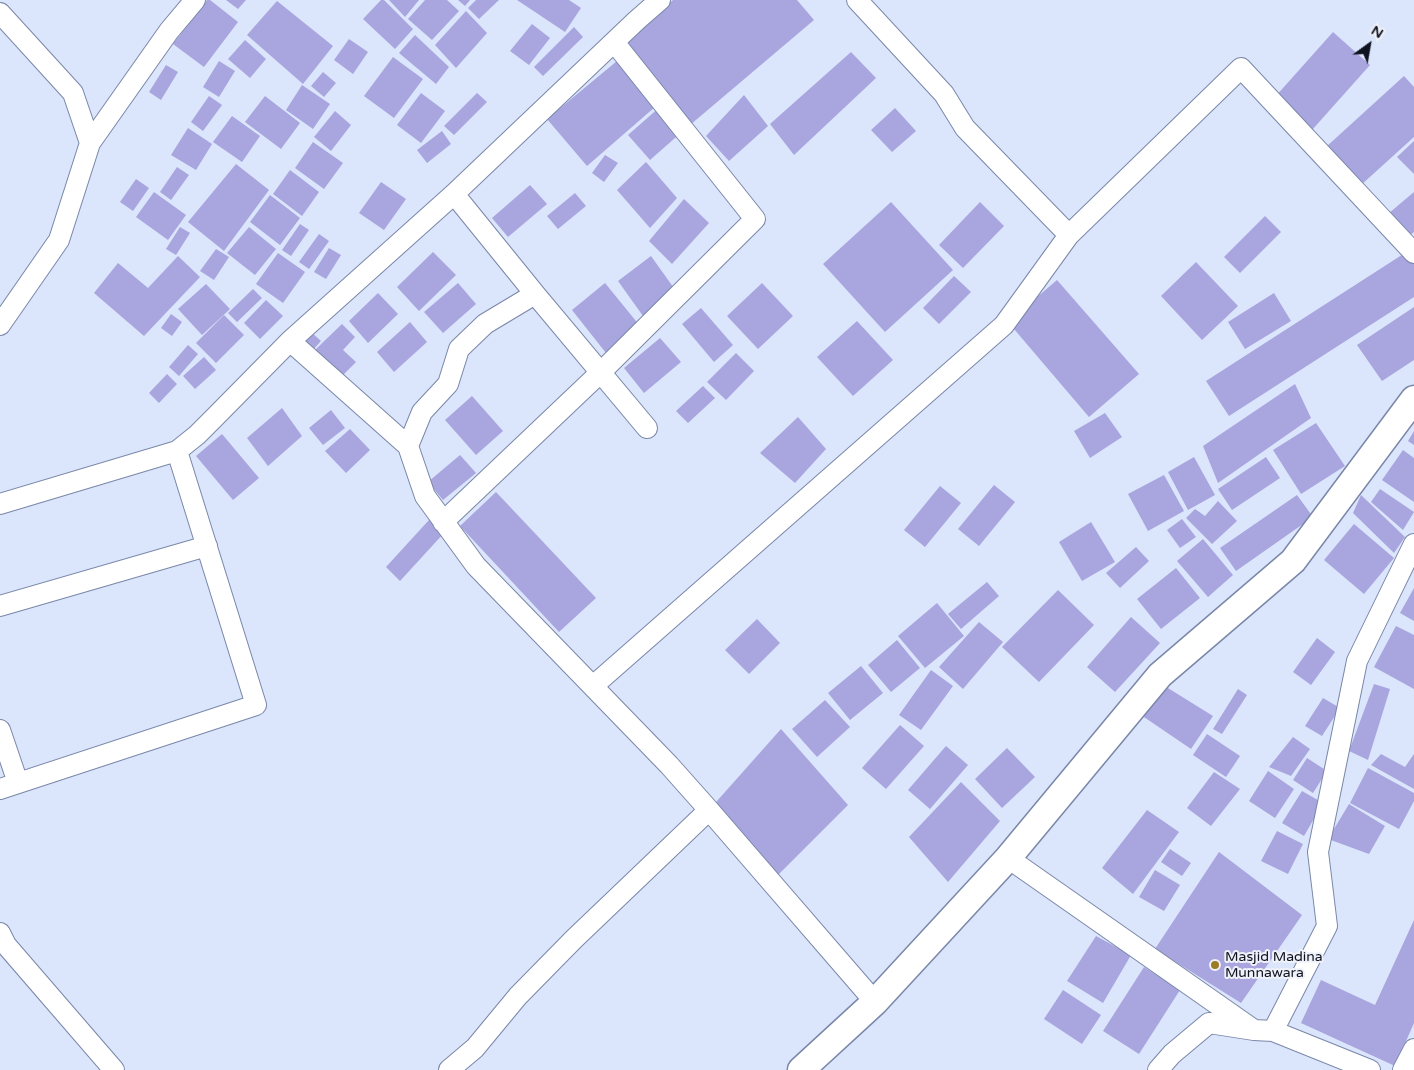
<!DOCTYPE html>
<style>
body{margin:0}
#map{position:relative;width:1414px;height:1070px;overflow:hidden;background:#dbe5fb;font-family:"Varela Round",sans-serif}
canvas{display:block}
.north{position:absolute;left:1344px;top:20px;width:50px;height:50px;-webkit-text-stroke:4px #eff2f9;paint-order:stroke;rotate:32deg;font-size:14px;font-weight:700;line-height:20px;text-align:center;color:#0e131f}
.north::after{content:'';display:block;margin:auto;width:18px;height:22px;background:#0e131f;clip-path:polygon(50% 0,100% 100%,50% 72%,0 100%)}
</style>
<div id="map">
<canvas width="1414" height="1070"></canvas>
<div class="north">N</div>
</div>
<script>
const c = document.querySelector('canvas').getContext('2d');
c.lineJoin = 'round';
function fillPath(path, color) { c.fillStyle = color; c.fill(path, 'evenodd'); }
const poly = rows => new Path2D(rows.map(r => 'M' + r).join(''));
function stroke(path, color, width, dash) { c.strokeStyle = color; c.lineWidth = width; c.lineCap = dash ? 'butt' : 'round'; c.setLineDash(dash || []); c.stroke(path); }
function drawText(font, color, halo, rows, align = 'center') {
  c.font = font + ' "Varela Round",sans-serif'; c.lineWidth = 4; c.setLineDash([]); c.textBaseline = 'middle'; c.strokeStyle = halo; c.fillStyle = color; for (const [text, x, y, turn = 0] of rows) {
    c.save(); c.translate(x, y); c.rotate((+turn || 0) * Math.PI / 180); c.textAlign = isNaN(turn) ? turn : align; if (halo) c.strokeText(text, 0, 0); c.fillText(text, 0, 0); c.restore();
  }
}
const building = poly([
 [207,0,210,0,238,22,204,67,173,44],
 [226,0,246,0,238,9],
 [381,0,384,0,413,29,395,49,363,19],
 [389,0,419,0,405,17],
 [425,0,447,0,459,11,432,40,408,19],
 [458,0,470,0,465,6],
 [476,0,499,0,479,19,468,8],
 [517,0,569,0,581,8,565,32],
 [673,0,797,0,814,20,690,125,622,45],
 [277,1,333,46,303,84,247,35],
 [466,11,487,33,456,68,435,45],
 [532,24,550,38,529,65,510,51],
 [574,27,583,37,543,76,534,67],
 [1333,32,1370,65,1312,130,1275,97],
 [415,35,449,67,436,84,399,53],
 [349,39,368,52,353,74,334,60],
 [245,40,266,59,250,78,228,59],
 [851,52,876,78,794,155,770,124],
 [393,57,423,79,394,118,364,96],
 [219,61,235,71,219,97,203,87],
 [617,61,655,107,587,166,547,119],
 [166,65,178,72,161,100,149,92],
 [323,72,336,83,324,97,311,86],
 [1404,76,1414,87,1414,137,1361,185,1326,147],
 [302,85,330,104,313,129,286,110],
 [421,93,445,111,421,143,397,125],
 [477,93,487,102,454,135,444,126],
 [744,95,768,126,729,161,706,136],
 [209,96,222,105,203,131,191,122],
 [265,96,300,123,281,149,245,122],
 [661,106,683,131,650,160,628,135],
 [895,108,916,131,892,152,871,130],
 [335,111,351,125,331,151,314,137],
 [232,116,260,136,242,162,213,142],
 [188,128,212,144,196,170,171,155],
 [442,131,451,144,427,163,417,150],
 [1414,141,1414,174,1397,157],
 [313,142,343,163,324,189,295,168],
 [605,155,618,163,604,182,592,173],
 [646,162,677,198,650,228,617,190],
 [236,164,269,190,224,251,188,222],
 [177,167,189,175,171,200,160,192],
 [290,170,319,192,302,216,273,194],
 [136,179,149,188,133,211,120,202],
 [381,182,406,199,384,230,359,213],
 [530,185,547,204,508,237,492,218],
 [154,192,186,215,168,240,136,217],
 [1414,192,1414,232,1401,242,1382,219],
 [575,193,586,206,558,229,547,216],
 [270,195,300,218,280,245,250,222],
 [684,199,709,223,672,264,649,241],
 [891,202,953,270,885,332,823,264],
 [980,202,1004,226,963,268,939,245],
 [1265,216,1281,232,1240,273,1224,257],
 [300,224,309,230,291,256,282,250],
 [180,227,190,233,176,255,166,249],
 [249,227,276,249,255,275,227,253],
 [319,234,329,241,309,269,299,262],
 [329,248,341,255,326,279,314,272],
 [216,249,229,257,214,280,200,271],
 [1408,251,1414,260,1414,297,1229,416,1206,381],
 [433,252,456,275,419,311,397,287],
 [278,253,305,272,283,303,256,284],
 [178,256,200,277,144,336,94,293,118,263,148,288],
 [651,256,676,291,643,316,618,281],
 [1196,262,1238,306,1202,340,1161,296],
 [954,276,971,292,939,324,923,308],
 [1057,280,1139,374,1089,417,1008,322],
 [458,283,476,304,443,333,424,312],
 [605,283,640,326,606,353,572,310],
 [762,283,793,316,758,349,727,316],
 [206,284,230,309,202,335,178,309],
 [253,289,262,298,237,322,228,313],
 [378,293,398,314,368,343,349,321],
 [1274,293,1291,321,1245,349,1228,322],
 [266,300,283,316,260,339,244,323],
 [1414,307,1414,360,1382,381,1357,345],
 [701,308,733,345,714,362,682,324],
 [171,314,182,322,172,336,161,328],
 [224,315,244,335,216,363,196,343],
 [857,321,893,360,853,396,817,357],
 [410,322,427,342,394,372,377,352],
 [342,324,355,337,343,350,356,362,342,376,315,350],
 [311,332,321,341,311,352,301,342],
 [660,338,681,362,644,393,624,368],
 [188,345,198,354,179,376,169,367],
 [736,353,754,371,726,400,707,382],
 [204,357,216,370,195,389,183,376],
 [167,374,177,384,159,403,149,393],
 [1295,384,1311,418,1218,483,1203,446],
 [703,386,715,398,688,423,676,411],
 [472,396,503,431,476,455,445,420],
 [282,408,302,436,268,466,247,438],
 [331,410,345,428,323,445,309,428],
 [1105,413,1122,437,1090,458,1074,431],
 [798,417,826,449,795,483,760,453],
 [1316,423,1345,466,1301,494,1273,450],
 [350,429,370,450,346,473,325,451],
 [1414,431,1414,445,1408,441],
 [222,434,259,478,233,500,196,456],
 [1403,450,1414,458,1414,502,1382,480],
 [460,455,476,473,443,500,428,482],
 [1194,457,1215,495,1188,510,1168,472],
 [1266,457,1280,478,1232,510,1218,489],
 [1164,475,1184,511,1148,531,1128,494],
 [994,485,1015,502,979,546,958,529],
 [940,486,961,503,925,547,904,530],
 [1380,489,1414,512,1403,530,1371,502],
 [496,492,596,598,559,632,460,526],
 [1297,495,1313,517,1236,571,1220,548],
 [1361,495,1405,537,1394,553,1353,513],
 [1218,501,1237,521,1212,544,1186,518,1195,509,1205,516],
 [1182,519,1196,537,1180,548,1167,530],
 [429,520,444,533,400,581,386,567],
 [1091,522,1115,562,1082,581,1059,542],
 [1354,524,1394,558,1364,594,1324,560],
 [1203,539,1233,575,1208,597,1177,561],
 [1136,547,1149,561,1120,588,1106,573],
 [1176,568,1200,598,1161,629,1137,599],
 [987,582,999,596,961,629,948,614],
 [1414,588,1414,621,1400,613],
 [1058,590,1094,625,1039,682,1002,647],
 [937,603,964,636,925,668,898,636],
 [1131,617,1160,643,1115,692,1087,667],
 [757,619,780,643,749,674,725,650],
 [979,622,1003,642,963,689,939,667],
 [1396,626,1414,635,1414,689,1374,667],
 [1317,638,1335,652,1311,685,1293,672],
 [897,640,920,668,891,692,868,665],
 [861,666,883,693,850,720,828,693],
 [931,670,953,686,921,730,899,715],
 [1374,684,1390,689,1368,760,1349,751],
 [1163,685,1213,716,1191,749,1141,715],
 [1238,689,1247,695,1222,734,1213,729],
 [1323,698,1340,708,1322,736,1305,726],
 [825,700,850,727,817,757,792,729],
 [900,725,924,746,886,789,862,768],
 [781,729,848,805,774,879,709,810],
 [1207,734,1240,756,1226,777,1193,755],
 [1293,737,1310,749,1291,776,1269,767],
 [946,746,968,765,930,809,908,790],
 [1007,748,1035,777,1002,808,975,779],
 [1381,754,1405,767,1414,754,1414,789,1371,765],
 [1307,758,1327,771,1313,793,1293,780],
 [1368,768,1414,793,1414,801,1399,829,1350,803],
 [1268,771,1294,789,1275,818,1249,801],
 [1214,772,1240,789,1211,826,1187,808],
 [961,782,1000,821,948,882,909,837],
 [1302,791,1323,803,1304,836,1282,823],
 [1349,804,1385,826,1369,854,1328,839],
 [1147,810,1179,832,1133,894,1102,868],
 [1277,831,1303,844,1288,874,1261,861],
 [1170,849,1191,863,1182,876,1161,862],
 [1219,852,1302,915,1241,1003,1155,949],
 [1155,870,1180,885,1164,911,1139,897],
 [1414,920,1414,1023,1395,1066,1301,1023,1321,980,1375,1005],
 [1096,936,1131,955,1103,1003,1067,981],
 [1144,967,1180,990,1139,1054,1103,1031],
 [1063,990,1101,1015,1082,1044,1044,1019]
]);
const minor = poly([
 [857,0,944,94,965,128,1069,235],
 [0,13,73,93,90,143,59,240,0,325],
 [90,143,169,31,195,0],
 [454,194,535,294,647,428],
 [535,294,485,324,459,349,448,384,422,412,408,446,425,496,476,566,669,765,709,810,875,1002],
 [290,341,408,446],
 [0,504,177,451,197,435,215,417,290,341,454,194,637,20,660,0],
 [443,522,601,372,755,219,614,42],
 [0,606,207,546],
 [593,686,1004,325,1069,235,1241,68,1414,253],
 [0,730,18,783],
 [0,789,256,705,177,451],
 [1008,858,1254,1030],
 [0,933,6,945,114,1070],
 [1273,1031,1327,926,1318,852,1357,661,1414,544],
 [449,1070,475,1048,518,996,574,939,709,810],
 [1158,1070,1172,1054,1209,1023,1254,1030,1273,1031,1370,1070],
 [1403,1070,1414,1049]
]);
const tertiary = poly([
 [801,1070,875,1002,1008,858,1160,675,1293,561,1414,399]
]);
const markers = [
 [1215,965,5,"#9c7b25"]
];
const poiNames = [
 ["Masjid Madina",1225,957],
 ["Munnawara",1225,973]
];
fillPath(building, '#a9a5df');
stroke(minor, '#7987a9', 22);
stroke(tertiary, '#7987a9', 29);
stroke(minor, '#fff', 20);
stroke(tertiary, '#fff', 26);
for (const [x, y, r, color] of markers) { const dot = new Path2D(); dot.arc(x, y, r, 0, 2 * Math.PI); c.fillStyle = color; c.fill(dot); stroke(dot, '#eff2f9', 2); }
drawText('14px', '#0e131f', '#eff2f9', poiNames, 'left');
</script>
